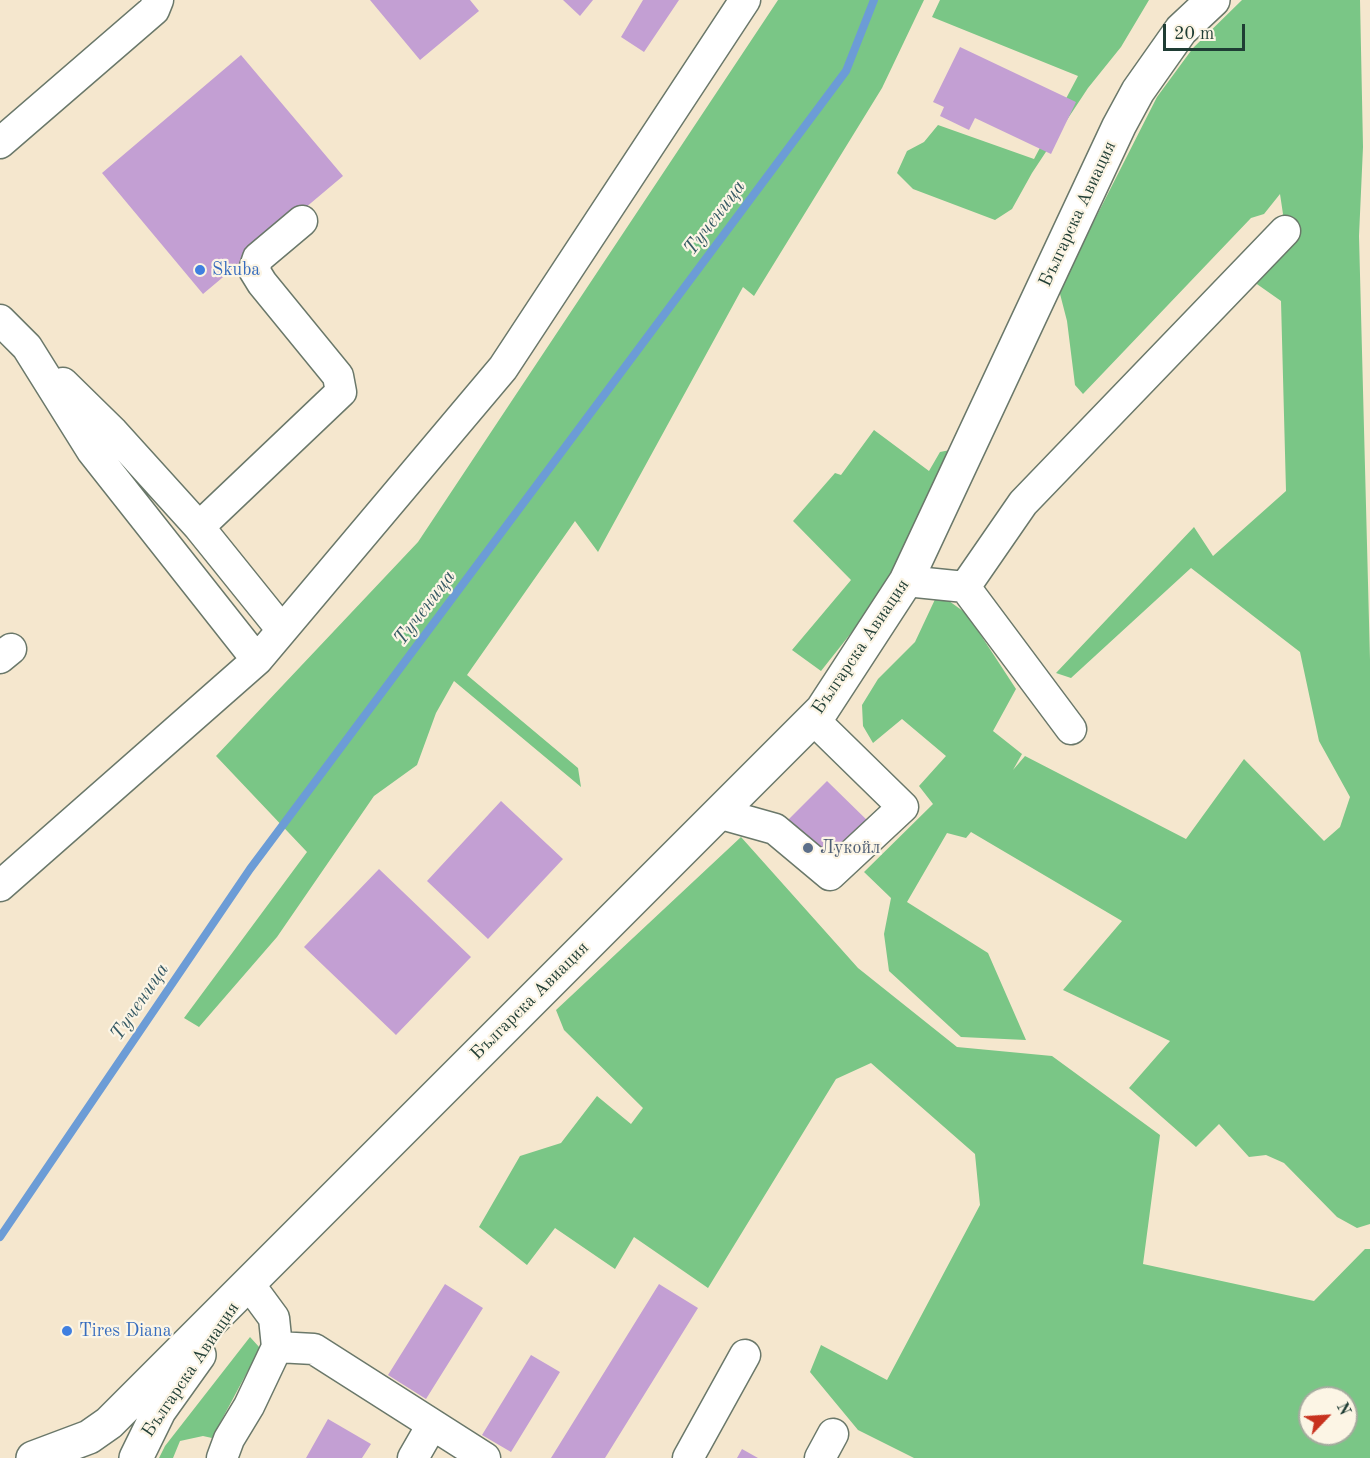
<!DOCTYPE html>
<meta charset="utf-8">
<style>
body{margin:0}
#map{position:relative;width:1370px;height:1458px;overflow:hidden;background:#f5e7ce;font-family:"Old Standard TT",serif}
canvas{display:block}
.north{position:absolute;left:1298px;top:1386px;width:60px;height:60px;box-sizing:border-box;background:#fcf5e5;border:2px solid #a4ab9e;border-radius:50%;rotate:65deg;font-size:16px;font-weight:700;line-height:24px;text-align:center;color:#1f3d34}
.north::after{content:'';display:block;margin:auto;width:21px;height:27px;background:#c8321e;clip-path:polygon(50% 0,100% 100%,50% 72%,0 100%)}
.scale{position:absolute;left:1163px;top:24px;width:82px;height:27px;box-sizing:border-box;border:3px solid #1f3d34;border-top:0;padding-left:8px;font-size:18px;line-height:21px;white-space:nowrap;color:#1f3d34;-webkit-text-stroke:4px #fcf5e5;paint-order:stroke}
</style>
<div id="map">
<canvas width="1370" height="1458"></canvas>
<div class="north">N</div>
<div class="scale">20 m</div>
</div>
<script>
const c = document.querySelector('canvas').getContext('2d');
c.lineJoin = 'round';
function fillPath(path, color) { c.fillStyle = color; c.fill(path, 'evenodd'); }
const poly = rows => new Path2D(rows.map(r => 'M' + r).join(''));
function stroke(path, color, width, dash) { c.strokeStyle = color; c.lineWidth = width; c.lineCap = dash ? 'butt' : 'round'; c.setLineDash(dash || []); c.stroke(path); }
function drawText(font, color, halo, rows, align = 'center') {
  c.font = font + ' "Old Standard TT",serif'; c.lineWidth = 4.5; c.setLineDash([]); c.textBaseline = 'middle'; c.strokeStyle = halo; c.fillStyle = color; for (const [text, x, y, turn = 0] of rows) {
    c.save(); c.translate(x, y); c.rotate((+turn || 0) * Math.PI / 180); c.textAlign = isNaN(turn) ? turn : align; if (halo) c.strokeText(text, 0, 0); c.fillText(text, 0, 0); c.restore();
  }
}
const green = poly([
 [778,0,924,0,882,88,754,296,743,287,598,552,575,521,467,675,578,768,581,787,454,681,436,713,417,765,374,796,277,937,199,1027,184,1018,307,852,216,756,418,542],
 [940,0,1149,0,1121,47,1088,88,1032,173,1012,209,995,220,913,189,897,173,907,151,924,142,938,125,1034,159,1078,76,932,17],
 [1242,0,1360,0,1363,147,1359,236,1370,660,1370,1224,1357,1228,1337,1217,1284,1163,1266,1155,1249,1157,1219,1124,1196,1147,1129,1088,1170,1041,1063,990,1122,921,971,832,966,838,947,833,907,902,988,953,1026,1040,961,1037,889,971,884,934,891,898,864,872,933,804,919,786,946,756,902,719,873,743,863,726,862,705,878,679,915,642,938,593,967,614,1016,689,993,731,1022,754,1013,770,1025,756,1186,839,1244,759,1324,841,1340,827,1350,797,1319,741,1300,652,1191,568,1071,678,1056,673,1194,527,1213,556,1286,491,1281,301,1254,282,1268,241,1283,214,1280,194,1264,214,1251,218,1083,394,1075,385,1067,321,1059,290,1157,97,1193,48],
 [874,430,929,471,940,452,950,450,948,478,878,599,821,671,792,650,851,580,793,521,835,473,841,475],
 [741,837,858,968,957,1047,1052,1056,1160,1135,1143,1264,1314,1301,1365,1249,1370,1249,1370,1458,914,1458,858,1430,810,1372,821,1345,887,1380,980,1205,975,1154,871,1063,836,1079,708,1288,634,1237,615,1269,555,1228,527,1265,479,1227,520,1156,561,1143,597,1096,631,1124,643,1108,564,1030,556,1010],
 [1310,1398,1346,1398,1346,1434,1310,1434],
 [250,1337,260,1348,212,1438,203,1436,180,1441,173,1458,159,1458,165,1446]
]);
const stream = poly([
 [0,1237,250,869,846,71,874,0]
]);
const building = poly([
 [370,0,470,0,479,11,420,60],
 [563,0,593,0,580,16],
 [643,0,679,0,644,52,621,37],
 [960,47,1076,102,1051,154,975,118,969,130,940,116,944,107,933,102],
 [241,55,343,176,203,294,102,173],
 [827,781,872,825,829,868,784,824],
 [501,801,563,859,488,939,427,881],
 [379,869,471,957,396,1035,304,947],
 [445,1284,483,1308,426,1399,388,1375],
 [659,1284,698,1308,605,1458,551,1458],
 [531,1355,560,1372,511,1452,482,1435],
 [328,1419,371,1444,362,1458,306,1458],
 [742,1449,758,1458,737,1458]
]);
const minor = poly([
 [0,143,154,10,158,0],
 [0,320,27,347,92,451,257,660],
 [63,383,113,432,199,527,282,630],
 [199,527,341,392,338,376,262,283,254,270,258,258,302,221],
 [906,581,965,587,1023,503,1285,231],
 [965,587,1071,729],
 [0,658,11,649],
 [718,813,775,829,830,875,903,807,813,719],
 [0,886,257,660,503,368,745,0],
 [277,1347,314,1349,485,1458],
 [222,1458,229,1439,249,1406,277,1347,274,1318,249,1284],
 [413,1458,432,1425],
 [688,1458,745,1355],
 [820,1458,833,1434]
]);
const major = poly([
 [33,1458,89,1437,109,1423,822,710,906,581,1119,126,1138,91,1181,30,1213,0],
 [136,1458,159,1411,199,1355]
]);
const markers = [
 [200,270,6,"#3f7fe0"],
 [808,848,6,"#5c6f8a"],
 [67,1331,6,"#3f7fe0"]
];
const streetNames = [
 ["Българска Авиация",1078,214,-65],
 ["Българска Авиация",861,647,-56],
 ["Българска Авиация",530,1001,-45],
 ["Българска Авиация",191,1370,-56]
];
const shopNames = [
 ["Skuba",212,270],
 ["Tires Diana",79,1331]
];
const serviceNames = [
 ["Лукойл",820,848]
];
const waterNames = [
 ["Тученица",715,218,-53],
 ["Тученица",425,608,-53],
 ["Тученица",140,1002,-56]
];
fillPath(green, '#7ac686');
stroke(stream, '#6c9cd6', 8);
fillPath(building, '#c39fd3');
stroke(minor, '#6a786a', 33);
stroke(major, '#6a786a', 36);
stroke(minor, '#fff', 30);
stroke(major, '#fff', 33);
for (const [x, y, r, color] of markers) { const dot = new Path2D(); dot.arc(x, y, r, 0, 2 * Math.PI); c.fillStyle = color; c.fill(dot); stroke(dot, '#fcf5e5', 2); }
drawText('18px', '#1f3d34', '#fcf5e5', streetNames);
drawText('18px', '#366cbe', '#fcf5e5', shopNames, 'left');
drawText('18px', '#4e5e75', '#fcf5e5', serviceNames, 'left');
drawText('italic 20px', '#365a65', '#fcf5e5', waterNames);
</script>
